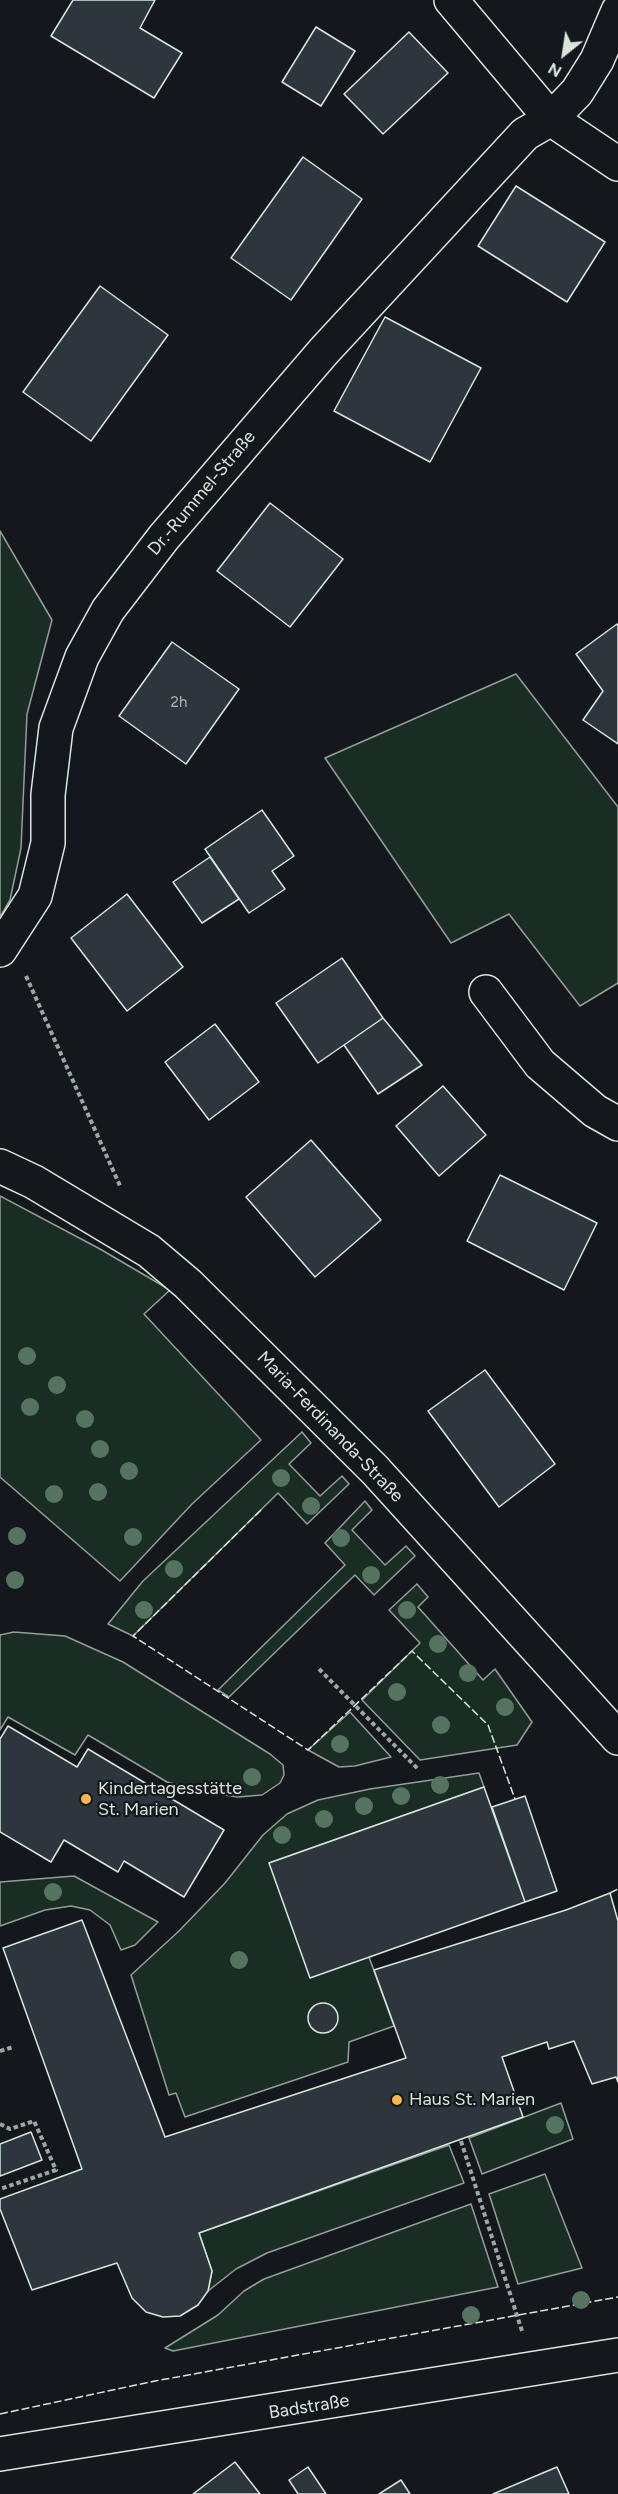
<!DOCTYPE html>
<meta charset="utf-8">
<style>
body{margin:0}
#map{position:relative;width:618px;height:2494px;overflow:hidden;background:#14181c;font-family:Figtree,sans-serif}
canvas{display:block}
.north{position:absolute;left:534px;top:24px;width:60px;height:60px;-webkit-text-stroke:4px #14181c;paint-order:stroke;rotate:210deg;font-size:16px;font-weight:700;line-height:24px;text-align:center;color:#d8e6dc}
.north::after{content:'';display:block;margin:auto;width:21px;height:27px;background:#d8e6dc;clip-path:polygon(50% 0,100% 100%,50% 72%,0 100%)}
</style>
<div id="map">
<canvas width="618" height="2494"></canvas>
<div class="north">N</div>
</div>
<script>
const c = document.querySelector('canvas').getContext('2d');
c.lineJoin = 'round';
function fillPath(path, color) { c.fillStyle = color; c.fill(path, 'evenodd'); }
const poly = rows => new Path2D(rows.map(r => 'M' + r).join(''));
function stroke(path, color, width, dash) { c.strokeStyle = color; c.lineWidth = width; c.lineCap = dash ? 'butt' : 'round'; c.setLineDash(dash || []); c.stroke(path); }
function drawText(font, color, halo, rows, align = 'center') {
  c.font = font + ' Figtree,sans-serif'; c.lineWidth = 4.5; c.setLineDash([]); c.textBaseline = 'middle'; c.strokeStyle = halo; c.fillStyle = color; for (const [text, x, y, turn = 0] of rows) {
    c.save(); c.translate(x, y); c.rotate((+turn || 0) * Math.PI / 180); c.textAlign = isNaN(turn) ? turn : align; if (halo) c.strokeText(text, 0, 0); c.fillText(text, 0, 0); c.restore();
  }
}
const green = poly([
 [0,531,52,620,27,714,21,848,10,900,0,917,0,531],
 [516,674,618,807,618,983,580,1006,509,914,451,943,325,758,516,674],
 [0,1196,100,1249,170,1290,144,1314,261,1440,192,1504,120,1581,0,1477,0,1196],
 [302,1432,311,1443,289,1464,320,1496,342,1476,349,1484,307,1524,278,1493,133,1636,108,1624,143,1581,302,1432],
 [365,1501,372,1510,352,1530,385,1565,406,1546,415,1556,374,1595,355,1575,229,1697,218,1690,345,1565,325,1543,365,1501],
 [417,1584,428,1597,418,1607,483,1680,495,1669,532,1722,517,1745,420,1760,362,1700,420,1643,389,1610,417,1584],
 [14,1632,65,1636,123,1662,270,1754,283,1765,284,1775,280,1783,262,1795,238,1797,206,1792,167,1782,88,1735,75,1755,8,1717,0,1730,0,1635,14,1632],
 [350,1712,391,1757,355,1766,339,1767,308,1750,350,1712],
 [479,1773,484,1787,269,1863,369,1957,394,2026,349,2042,348,2062,185,2117,176,2093,169,2095,131,1975,179,1931,225,1883,263,1835,287,1814,318,1800,370,1789,479,1773],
 [74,1876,158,1922,135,1945,121,1950,110,1925,90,1910,71,1906,45,1910,0,1926,0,1882,74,1876],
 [561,2103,573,2139,482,2174,469,2138,561,2103],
 [449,2145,464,2183,267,2253,236,2269,208,2291,212,2271,199,2233,449,2145],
 [545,2174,582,2268,518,2284,489,2194,545,2174],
 [471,2204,498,2287,173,2351,165,2348,218,2315,244,2291,264,2279,471,2204]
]);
const building = poly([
 [73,0,155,0,140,28,182,53,154,98,51,36,73,0],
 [316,27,355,51,321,106,282,82,316,27],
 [409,32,448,73,383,134,344,94,409,32],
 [303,157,362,199,291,300,231,258,303,157],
 [516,186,605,242,567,302,478,246,516,186],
 [100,286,168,335,91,441,23,392,100,286],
 [385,317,481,368,430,462,334,411,385,317],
 [270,503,343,559,290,627,217,571,270,503],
 [617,624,618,626,618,744,583,720,603,691,576,654,617,624],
 [172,642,239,689,186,764,119,716,172,642],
 [262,810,294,856,272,871,285,889,249,913,205,849,262,810],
 [210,857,239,899,202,923,173,882,210,857],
 [127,894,183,967,127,1011,71,938,127,894],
 [342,958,383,1018,318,1063,276,1003,342,958],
 [383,1018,422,1065,378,1094,344,1045,383,1018],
 [215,1024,259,1082,209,1120,165,1062,215,1024],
 [443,1086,486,1135,439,1176,396,1126,443,1086],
 [311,1140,381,1220,315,1277,246,1197,311,1140],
 [500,1175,597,1223,564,1290,467,1241,500,1175],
 [485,1370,555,1464,499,1507,428,1411,485,1370],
 [8,1726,77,1767,88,1749,224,1830,184,1897,124,1861,118,1872,64,1840,51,1862,0,1832,0,1739,8,1726],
 [484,1787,525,1902,310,1978,269,1863,484,1787],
 [525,1796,557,1891,525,1902,492,1807,525,1796],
 [610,1893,618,1921,618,2082,616,2077,592,2084,574,2041,549,2049,547,2042,502,2057,523,2117,199,2233,212,2271,208,2291,198,2305,180,2316,163,2317,146,2312,132,2298,117,2263,32,2290,0,2209,0,2199,82,2169,3,1948,82,1920,165,2137,406,2058,374,1970,566,1910,610,1893],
 '308 2018a15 15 0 1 1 30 0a15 15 0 1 1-30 0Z',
 [31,2132,42,2160,0,2176,0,2144,31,2132],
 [235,2462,260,2494,193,2494,235,2462],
 [308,2467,326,2494,298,2494,289,2480,308,2467],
 [557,2467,569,2494,493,2494,557,2467],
 [401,2480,410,2494,379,2494,401,2480]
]);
const path = poly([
 [26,976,121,1188],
 [319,1669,418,1769],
 [0,2051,13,2047],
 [0,2124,10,2129,34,2121,56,2170,0,2189],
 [461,2141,522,2331]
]);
const minor = poly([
 [451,0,551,119,618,164],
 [0,950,35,896,48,843,48,795,56,728,82,657,108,610,164,537,324,351,525,134,551,119,577,92,597,60,618,11],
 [486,992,540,1064,595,1111,618,1124],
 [0,1166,34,1182,149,1251,188,1284,375,1470,618,1738]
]);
const secondary = poly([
 [0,2454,618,2355]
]);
const fence = poly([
 [261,1510,133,1636,308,1750,412,1651,488,1725,515,1799],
 [610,1893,618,1889],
 [0,2414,155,2381,618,2297]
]);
const trees = [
 [27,1356],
 [57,1385],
 [30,1407],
 [85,1419],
 [100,1449],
 [129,1471],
 [281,1478],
 [98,1492],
 [54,1494],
 [311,1506],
 [17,1536],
 [133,1537],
 [341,1538],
 [174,1569],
 [371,1575],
 [15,1580],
 [144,1610],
 [407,1610],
 [438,1644],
 [468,1673],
 [397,1692],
 [505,1707],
 [441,1725],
 [340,1744],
 [252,1777],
 [440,1785],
 [401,1796],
 [364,1806],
 [324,1819],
 [282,1835],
 [53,1892],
 [239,1960],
 [555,2125],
 [581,2300],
 [471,2315]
];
const markers = [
 [86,1799,6,"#ffb74d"],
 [397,2100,6,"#ffb74d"]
];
const numberNames = [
 ["2h",179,703]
];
const streetNames = [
 ["Dr.-Rummel-Straße",202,493,-50],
 ["Maria-Ferdinanda-Straße",330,1427,46],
 ["Badstraße",309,2407,-9]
];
const poiNames = [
 ["Kindertagesstätte",98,1789],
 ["St. Marien",98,1810],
 ["Haus St. Marien",409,2100]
];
fillPath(green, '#1a2d24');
stroke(green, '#939e99', 1.5);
fillPath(building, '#2c363c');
stroke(building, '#d8e6dc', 1.5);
stroke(minor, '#d8e6dc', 36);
stroke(secondary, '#d8e6dc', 36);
stroke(path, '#9da8a2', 4, [4.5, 3]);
stroke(minor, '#14181c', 33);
stroke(secondary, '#14181c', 33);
stroke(fence, '#d8e6dc', 1.5, [8, 3]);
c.fillStyle = '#55745f';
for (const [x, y] of trees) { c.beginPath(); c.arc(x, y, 9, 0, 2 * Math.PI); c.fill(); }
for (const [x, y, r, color] of markers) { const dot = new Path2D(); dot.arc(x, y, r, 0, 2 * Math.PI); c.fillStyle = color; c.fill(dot); stroke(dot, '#14181c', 2); }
drawText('15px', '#adbab4', null, numberNames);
drawText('18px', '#d8e6dc', '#14181c', streetNames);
drawText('18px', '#d8e6dc', '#14181c', poiNames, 'left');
</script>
